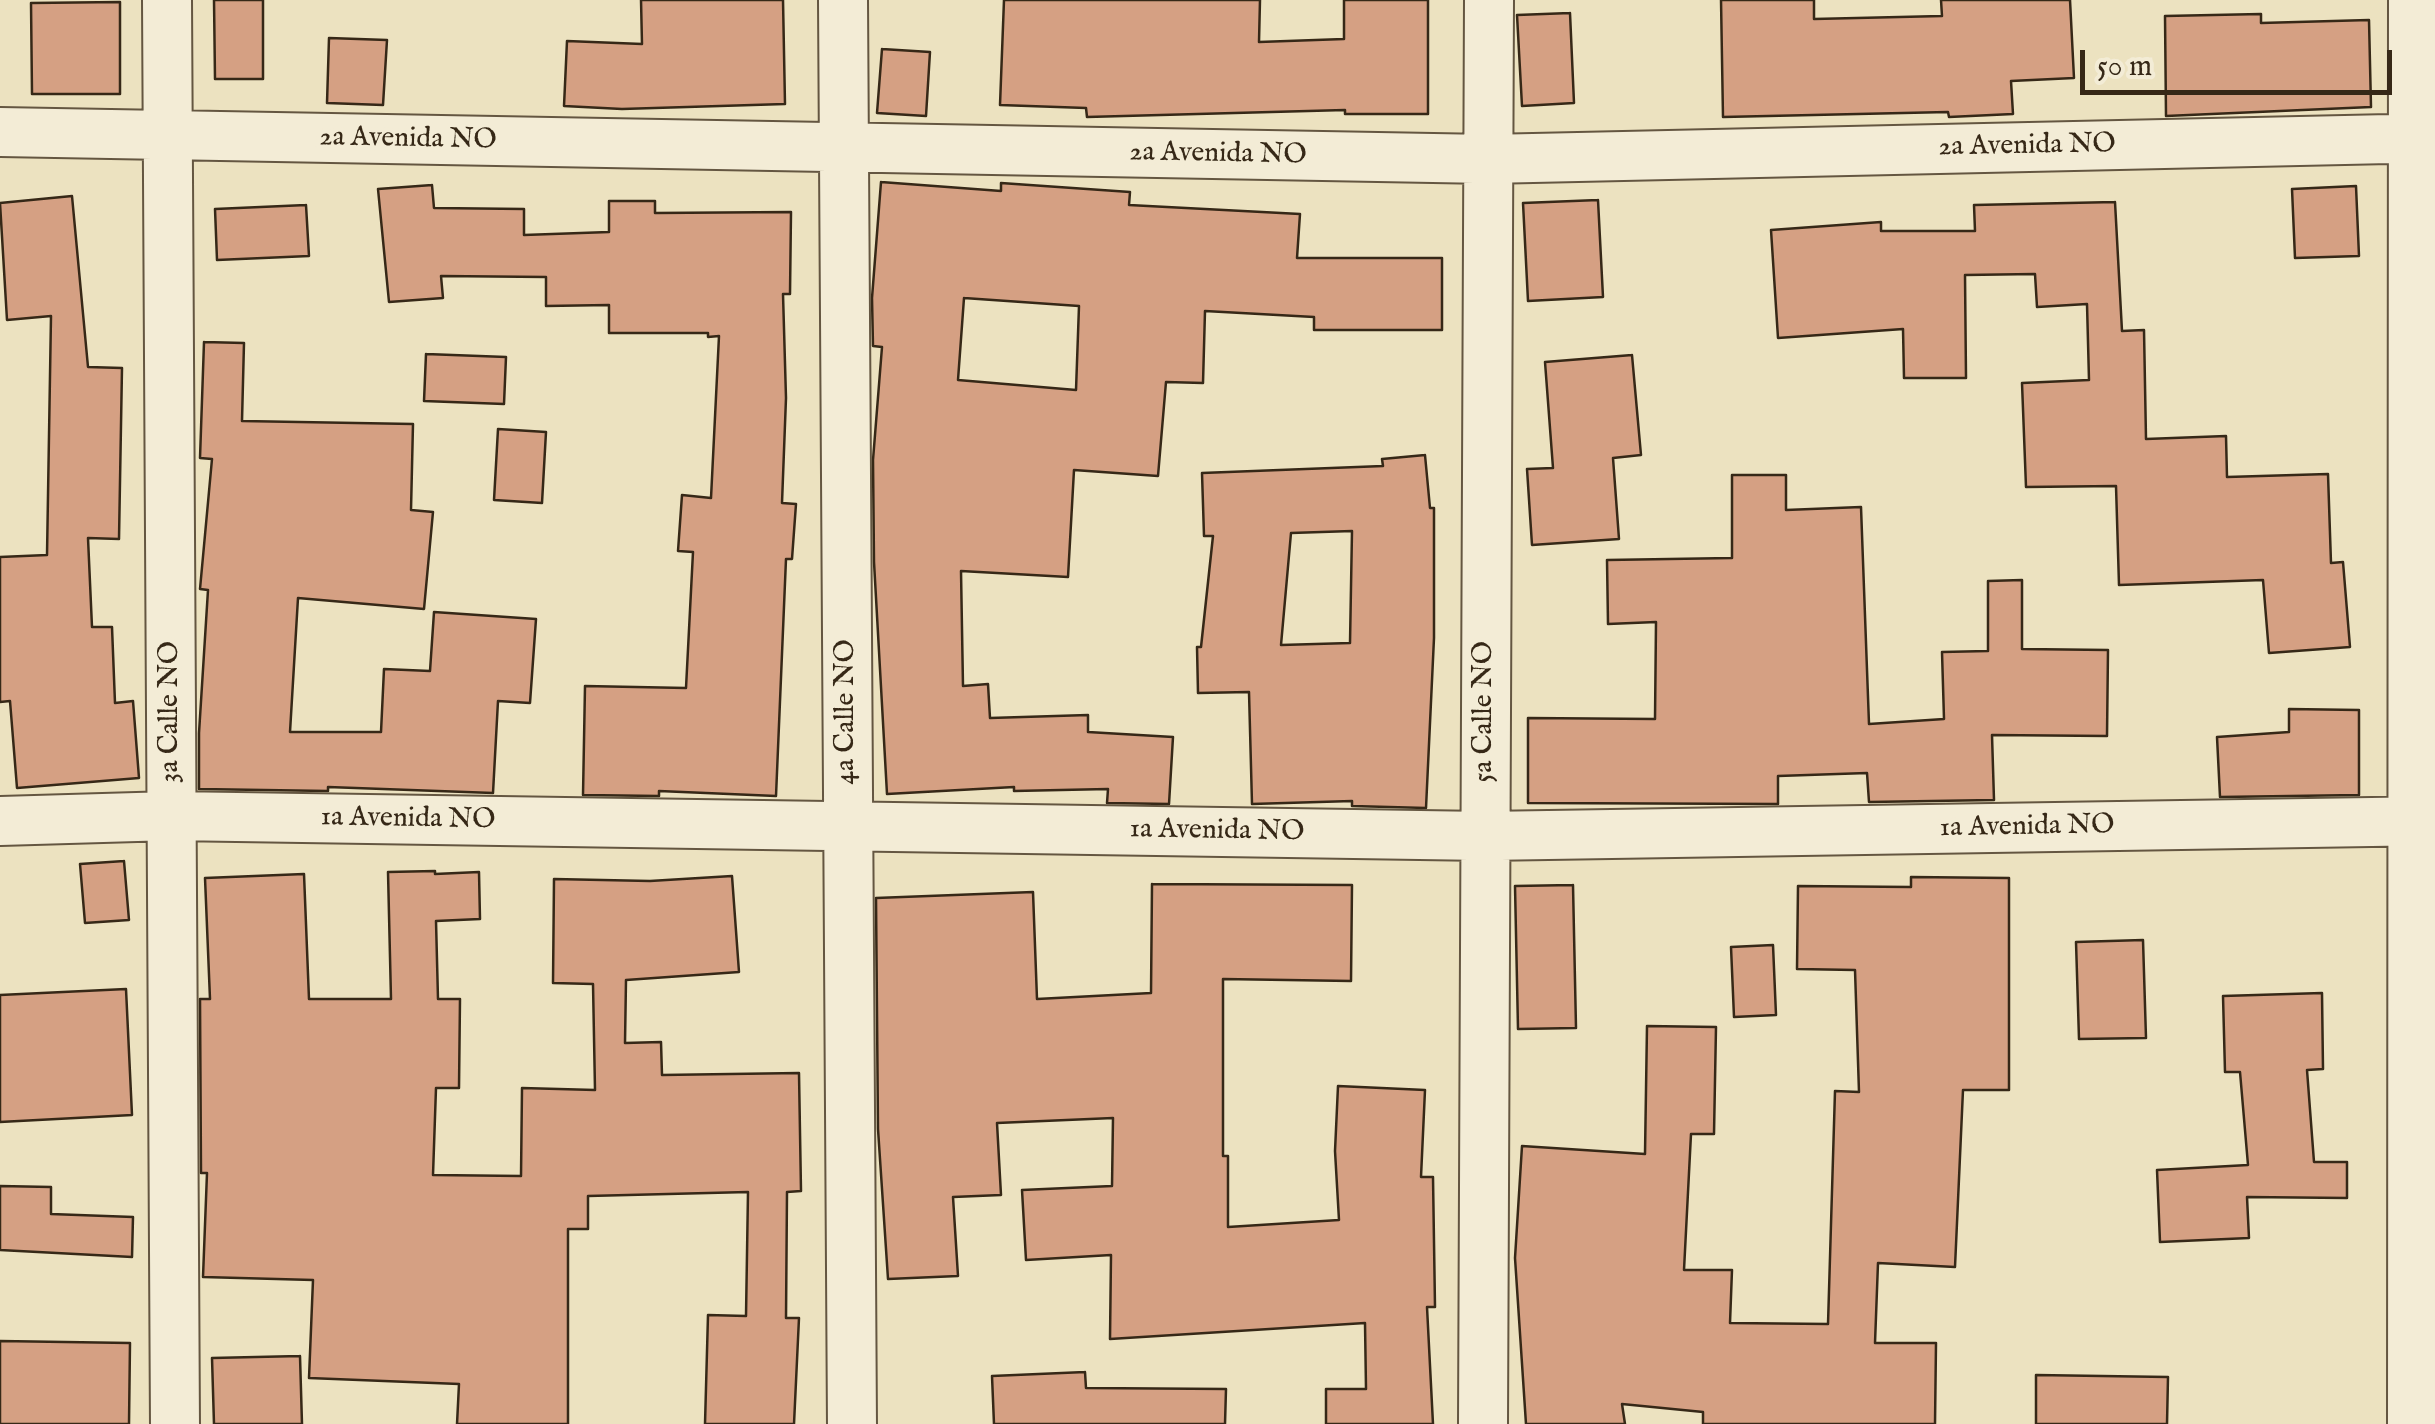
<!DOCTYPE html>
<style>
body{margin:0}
#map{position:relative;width:2435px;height:1424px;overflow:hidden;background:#ece2c0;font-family:"IM FELL English",serif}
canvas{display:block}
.scale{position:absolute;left:2080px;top:50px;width:312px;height:45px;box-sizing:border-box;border:5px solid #362817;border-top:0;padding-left:12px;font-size:30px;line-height:35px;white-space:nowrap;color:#362817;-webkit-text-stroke:8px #f3ecd6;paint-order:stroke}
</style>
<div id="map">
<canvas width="2435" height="1424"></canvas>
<div class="scale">50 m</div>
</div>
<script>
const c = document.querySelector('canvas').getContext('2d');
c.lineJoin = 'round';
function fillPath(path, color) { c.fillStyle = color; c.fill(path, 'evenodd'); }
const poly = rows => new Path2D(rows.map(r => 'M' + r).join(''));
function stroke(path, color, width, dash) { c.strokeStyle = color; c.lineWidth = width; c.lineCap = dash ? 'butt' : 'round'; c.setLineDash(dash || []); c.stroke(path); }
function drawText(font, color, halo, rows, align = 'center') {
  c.font = font + ' "IM FELL English",serif'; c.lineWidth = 10; c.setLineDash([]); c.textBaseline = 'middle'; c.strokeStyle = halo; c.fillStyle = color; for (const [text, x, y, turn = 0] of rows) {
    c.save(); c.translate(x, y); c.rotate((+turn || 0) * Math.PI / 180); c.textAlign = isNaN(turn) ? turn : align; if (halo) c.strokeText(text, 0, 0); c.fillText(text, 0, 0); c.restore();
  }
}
const building = poly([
 [214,0,263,0,263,79,215,79,214,0],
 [641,0,783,0,785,104,622,109,564,106,567,41,642,44,641,0],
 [1004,0,1260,0,1259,42,1344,39,1344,0,1428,0,1428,114,1345,114,1345,110,1087,117,1086,108,1000,105,1004,0],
 [1721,0,1814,0,1814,19,1942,16,1941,0,2070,0,2074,78,2011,81,2013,114,1949,117,1948,112,1723,117,1721,0],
 [120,2,120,94,32,94,31,3,120,2],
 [1570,13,1574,103,1522,106,1517,15,1570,13],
 [2261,14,2261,23,2369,20,2371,107,2166,116,2165,16,2261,14],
 [329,38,387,40,383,105,327,103,329,38],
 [882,49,930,52,926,116,877,113,882,49],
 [881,182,1001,191,1001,183,1130,192,1129,205,1300,214,1297,258,1442,258,1442,330,1314,330,1314,317,1205,311,1203,383,1166,382,1158,476,1074,470,1068,577,961,571,963,686,988,684,990,718,1088,715,1088,732,1173,737,1169,804,1107,803,1108,789,1014,791,1014,787,887,794,874,562,873,460,882,347,873,346,872,298,881,182],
 [964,298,1079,306,1076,390,958,380,964,298],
 [432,185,434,208,524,209,524,235,609,232,609,201,655,201,655,213,791,212,790,294,783,294,786,398,782,503,796,504,792,559,786,559,776,796,659,791,659,796,583,795,585,686,686,688,693,552,678,551,682,495,711,498,719,336,708,337,708,333,609,333,609,305,546,306,546,277,441,276,443,298,389,302,378,189,432,185],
 [2356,186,2359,256,2295,258,2292,189,2356,186],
 [72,196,88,367,122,368,119,539,88,538,92,627,112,627,115,703,133,701,139,778,17,788,10,701,0,702,0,557,47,555,51,316,7,320,0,203,72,196],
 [1598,200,1603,297,1528,301,1523,203,1598,200],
 [2115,202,2122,331,2144,330,2146,439,2226,436,2227,477,2328,474,2331,563,2343,562,2350,647,2269,653,2263,580,2119,585,2116,486,2026,487,2022,383,2089,380,2087,304,2037,307,2035,274,1965,275,1966,378,1904,378,1903,329,1778,338,1771,230,1881,222,1881,231,1975,231,1974,205,2115,202],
 [306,205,309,256,217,260,215,209,306,205],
 [204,342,244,343,242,421,413,424,411,510,433,512,424,609,298,598,290,732,381,732,384,669,430,671,434,612,536,619,530,703,498,701,493,793,328,787,328,791,199,789,199,733,208,590,200,589,212,459,200,458,204,342],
 [426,354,506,357,504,404,424,401,426,354],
 [1632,355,1641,455,1613,458,1619,539,1532,545,1527,469,1553,468,1545,362,1632,355],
 [498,429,546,432,542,503,494,500,498,429],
 [1425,455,1430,508,1434,508,1434,638,1426,808,1352,806,1352,801,1252,804,1249,692,1198,693,1197,647,1201,647,1213,536,1204,536,1202,473,1383,466,1382,459,1425,455],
 [1352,531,1350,643,1281,645,1291,533,1352,531],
 [1732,475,1786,475,1786,510,1861,507,1869,724,1944,719,1942,652,1988,651,1988,581,2022,580,2022,649,2108,650,2107,736,1992,735,1994,800,1869,802,1867,773,1778,776,1778,804,1528,803,1528,718,1655,719,1656,622,1608,624,1607,560,1732,558,1732,475],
 [2289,709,2359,710,2359,795,2220,797,2217,737,2289,732,2289,709],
 [124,861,129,920,85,923,80,864,124,861],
 [435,871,435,874,479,872,480,919,436,921,438,999,460,999,459,1088,436,1088,433,1175,521,1176,522,1088,595,1090,593,984,553,983,554,879,650,881,732,876,739,972,626,980,625,1043,661,1042,662,1075,799,1073,801,1191,787,1192,786,1318,799,1318,794,1424,705,1424,708,1315,746,1316,748,1192,588,1196,588,1229,568,1229,568,1424,457,1424,459,1384,309,1378,313,1280,203,1277,207,1173,201,1173,200,999,210,999,205,878,304,874,309,999,391,999,388,872,435,871],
 [1911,877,2009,878,2009,1090,1963,1090,1955,1267,1878,1263,1875,1343,1936,1343,1935,1424,1703,1424,1703,1412,1622,1404,1625,1424,1526,1424,1515,1258,1522,1146,1645,1154,1647,1026,1716,1027,1714,1134,1691,1134,1684,1270,1732,1270,1730,1323,1828,1324,1835,1091,1859,1092,1855,970,1797,969,1798,886,1911,887,1911,877],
 [1152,884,1352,885,1351,981,1223,979,1223,1156,1228,1156,1228,1227,1339,1220,1335,1151,1338,1086,1425,1090,1421,1177,1433,1177,1435,1307,1427,1307,1433,1424,1326,1424,1326,1389,1366,1389,1365,1323,1110,1339,1111,1255,1026,1260,1022,1190,1112,1186,1113,1118,997,1123,1001,1195,953,1197,958,1276,888,1279,878,1129,876,898,1033,892,1037,999,1151,993,1152,884],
 [1573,885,1576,1028,1518,1029,1515,886,1573,885],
 [2143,940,2146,1038,2079,1039,2076,942,2143,940],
 [1773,945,1776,1015,1734,1017,1731,947,1773,945],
 [126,989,132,1115,0,1122,0,995,126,989],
 [2322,993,2323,1069,2307,1070,2314,1162,2347,1162,2347,1198,2247,1197,2249,1238,2160,1242,2157,1170,2248,1165,2240,1072,2225,1072,2223,996,2322,993],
 [0,1186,51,1187,51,1214,133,1217,132,1257,0,1250,0,1186],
 [0,1341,130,1343,129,1424,0,1424,0,1341],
 [300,1356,302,1424,214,1424,212,1358,300,1356],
 [1085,1372,1086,1388,1226,1389,1225,1424,994,1424,992,1376,1085,1372],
 [2036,1375,2168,1377,2167,1424,2036,1424,2036,1375]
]);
const minor = poly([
 [167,0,175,1424],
 [843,0,852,1424],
 [0,132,1488,159,2435,138],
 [0,821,171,816,1485,836,2435,821],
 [1483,1424,1489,0],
 [2412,1424,2413,0]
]);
const streetNames = [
 ["2a Avenida NO",408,140,1],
 ["2a Avenida NO",2027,147,-1],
 ["2a Avenida NO",1218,155,1],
 ["3a Calle NO",171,712,-90],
 ["4a Calle NO",847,712,-90],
 ["5a Calle NO",1485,712,-90],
 ["1a Avenida NO",408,820,1],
 ["1a Avenida NO",2027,828,-1],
 ["1a Avenida NO",1217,832,1]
];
fillPath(building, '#d5a083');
stroke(building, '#362817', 2.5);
stroke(minor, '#645641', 52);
stroke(minor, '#f3ecd6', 48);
drawText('28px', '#362817', '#f3ecd6', streetNames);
</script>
